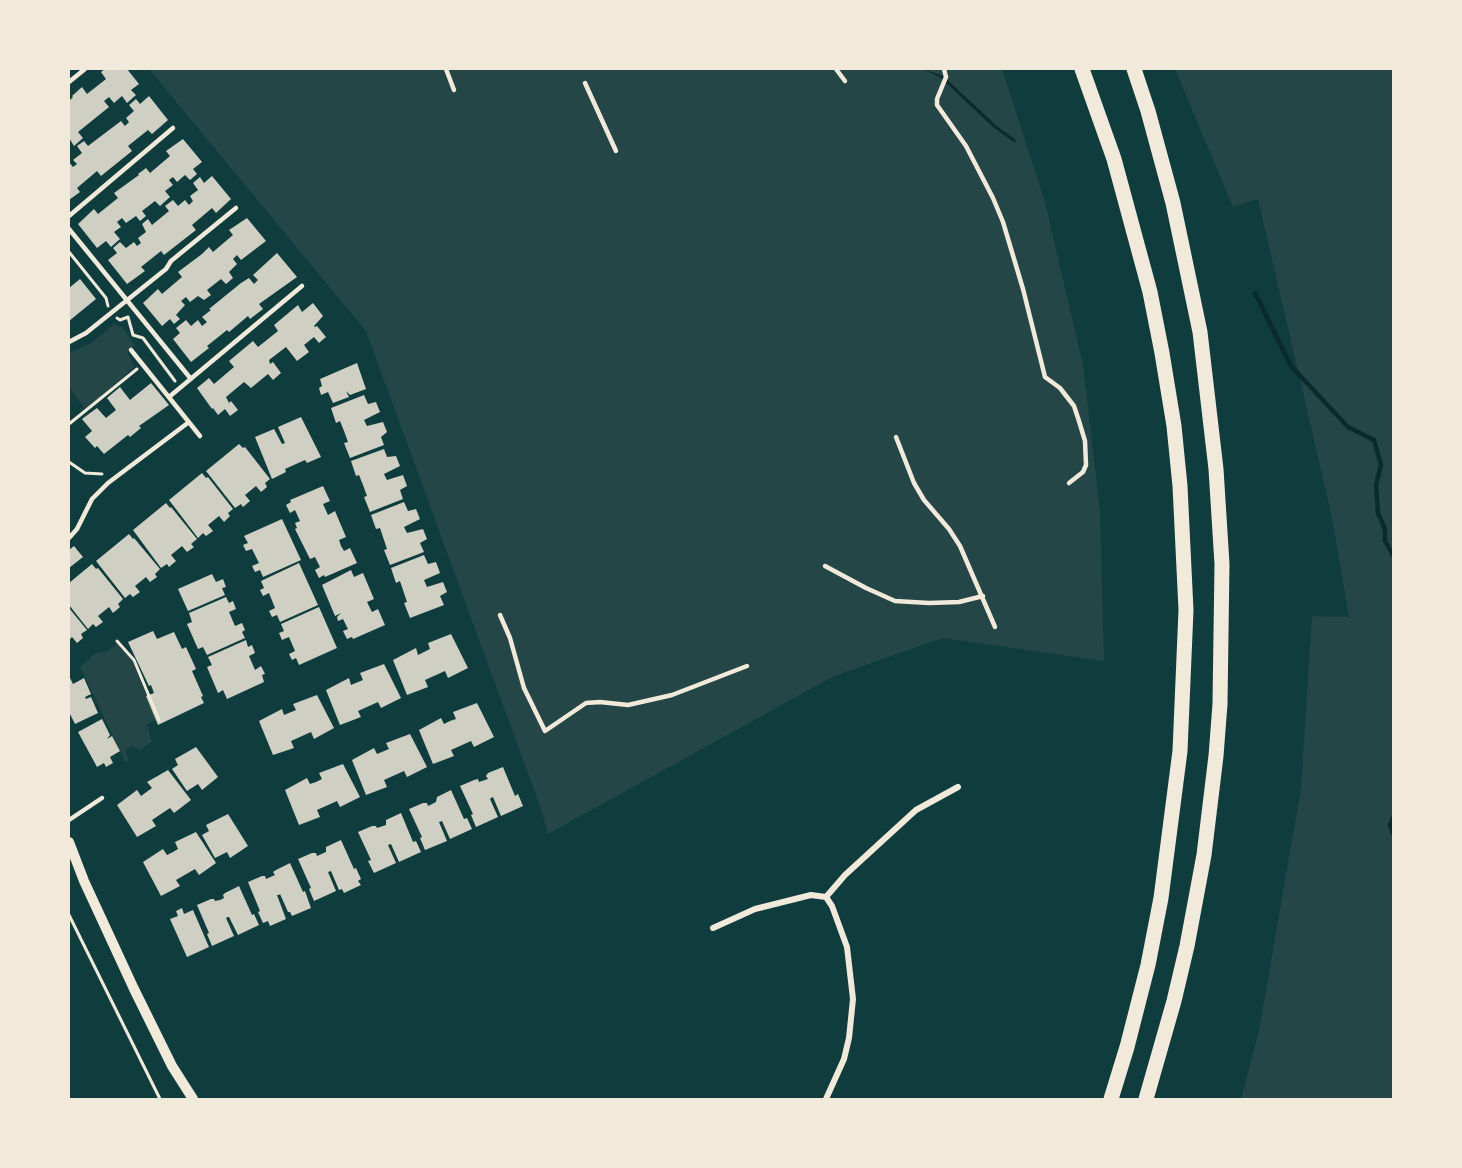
<!DOCTYPE html>
<style>
body{margin:0}
#map{position:relative;width:1462px;height:1168px;overflow:hidden;background:#0f3d3e;font-family:Merriweather,serif}
canvas{display:block}
.frame{position:absolute;inset:0;border:70px solid #f1e9da;pointer-events:none}
</style>
<div id="map">
<canvas width="1462" height="1168"></canvas>
<div class="frame"></div>
</div>
<script>
const c = document.querySelector('canvas').getContext('2d');
c.lineJoin = 'round';
function fillPath(path, color) { c.fillStyle = color; c.fill(path, 'evenodd'); }
const poly = rows => new Path2D(rows.map(r => 'M' + r).join(''));
function stroke(path, color, width, dash) { c.strokeStyle = color; c.lineWidth = width; c.lineCap = dash ? 'butt' : 'round'; c.setLineDash(dash || []); c.stroke(path); }
const green = poly([
 [149,69,1002,69,1045,202,1083,365,1100,512,1104,661,943,638,834,676,548,834,541,809,366,331],
 [1175,69,1393,69,1393,1099,1241,1099,1259,1031,1301,788,1312,616,1349,617,1331,513,1258,199,1233,207],
 [114,324,122,327,135,345,127,352,135,367,85,409,69,387,69,353,90,344],
 [117,644,132,660,156,719,147,725,152,742,140,750,132,746,125,751,128,759,126,763,80,667,96,653,106,652]
]);
const water = poly([
 [923,69,943,76,998,127,1016,140,1015,143,993,127,941,78]
]);
const stream = poly([
 [1255,293,1291,366,1348,427,1374,440,1381,465,1376,485,1378,513,1385,529,1385,541,1393,555],
 [1393,818,1390,825,1393,833]
]);
const building = poly([
 [105,69,127,69,139,84,131,90,136,95,127,103,122,96,114,103,109,97,104,101,109,107,78,132,83,138,74,146,69,138,69,101,73,97,72,96,82,87,87,94,106,79,101,72],
 [149,96,168,120,152,134,148,130,128,146,132,151,101,176,97,171,77,188,80,192,69,200,69,162,73,167,77,164,73,160,82,153,77,146,84,141,88,146,121,121,125,126,129,122,126,118,134,111,129,105,136,99,140,104],
 [183,139,202,162,193,169,197,174,190,180,185,175,177,182,173,177,169,180,173,185,165,191,170,197,160,206,155,201,142,211,146,216,140,221,136,216,126,223,122,218,117,222,121,227,114,232,120,239,111,247,106,241,97,248,78,224,94,209,98,214,118,198,114,193,139,175,138,174,146,168,150,173,170,156,166,151],
 [212,176,231,199,216,213,212,208,192,225,196,230,164,255,161,251,141,267,145,271,127,284,108,260,117,253,113,248,120,242,126,248,134,242,137,246,141,243,138,238,146,232,142,224,148,219,152,225,169,211,165,206,173,200,178,206,185,200,189,205,193,201,190,196,198,190,193,183,200,177,204,183],
 [247,218,266,241,241,260,237,255,233,259,237,264,229,272,233,278,226,284,221,279,207,290,211,295,204,300,198,296,190,302,186,297,181,301,185,305,176,315,180,319,174,324,170,319,162,326,143,303,158,289,162,294,182,277,178,272,202,254,209,247,213,252,233,235,229,230],
 [277,253,297,277,259,304,263,309,250,319,248,316,229,332,227,330,207,346,209,348,191,362,173,339,180,333,176,328,186,320,191,326,198,320,202,326,207,322,202,317,211,310,209,309,241,283,249,278,254,284,258,280,253,275],
 [80,279,96,299,69,321,69,288],
 [313,303,323,316,314,326,315,327,317,326,326,337,319,343,314,337,304,345,309,352,297,361,286,347,269,360,270,364,273,362,281,373,273,380,268,374,251,388,244,382,226,397,229,403,231,401,238,410,230,416,225,409,218,415,213,408,212,409,197,388,209,378,214,384,234,367,229,361,253,341,258,347,278,331,274,325,298,305,302,312],
 [357,363,366,389,350,395,346,391,349,397,333,403,328,392,321,395,319,388,322,386,320,379],
 [151,383,169,405,139,426,141,428,130,437,128,435,104,454,97,446,95,448,85,437,92,431,82,419,97,408,106,418,116,410,107,398,120,387,130,400],
 [364,395,368,404,376,402,380,412,364,420,367,426,383,422,387,432,381,437,384,445,350,458,344,443,348,442,344,431,340,421,336,423,331,408],
 [301,417,321,457,307,463,305,460,285,469,286,472,272,479,255,437,274,429,282,444,285,443,278,427],
 [239,444,243,448,245,447,270,479,265,483,267,487,261,492,256,486,245,495,250,501,243,507,241,504,235,508,206,471],
 [384,449,387,457,396,456,400,466,384,474,387,480,403,475,407,486,400,490,403,499,370,512,364,497,367,496,363,485,359,475,356,476,351,461],
 [202,473,206,478,208,477,233,509,228,513,230,516,224,522,219,516,208,525,213,531,206,536,203,533,198,538,169,500],
 [323,486,330,501,323,504,328,515,335,511,346,537,339,540,341,546,344,551,350,548,357,563,325,577,324,575,319,578,315,570,320,567,315,557,310,559,295,529,297,528,295,523,300,521,295,510,290,513,286,505,291,502,290,500],
 [404,502,408,511,416,509,420,519,404,527,407,533,423,529,427,539,420,543,424,552,390,565,384,550,387,549,380,528,376,529,371,515],
 [166,503,170,508,171,507,197,539,191,544,194,547,187,552,182,546,171,555,176,561,169,567,167,564,161,568,133,530],
 [282,519,301,560,263,577,260,570,255,572,252,566,259,563,252,549,246,551,243,545,248,543,244,536],
 [129,534,133,539,134,538,160,569,155,574,157,577,150,582,146,577,135,586,140,592,133,597,130,594,125,598,96,561],
 [74,546,83,557,69,568,69,550],
 [424,555,428,564,436,562,440,573,424,580,427,587,443,582,447,592,440,596,444,605,410,618,404,603,407,602,400,581,396,583,391,568],
 [299,563,318,605,280,622,277,615,272,617,269,611,275,608,269,593,263,596,260,590,264,588,261,581],
 [92,564,96,569,98,568,123,599,118,604,120,607,113,613,109,607,98,616,103,622,96,627,93,624,88,629,69,605,69,583],
 [351,570,354,577,363,573,374,599,367,602,372,612,378,609,385,625,353,639,352,637,347,639,343,631,348,629,343,619,338,621,337,617,341,613,335,616,322,585],
 [212,574,216,582,223,579,226,587,222,588,225,595,188,611,178,589],
 [226,597,229,603,233,601,236,609,229,612,235,626,242,623,245,630,242,632,245,638,207,655,203,647,198,649,187,624,192,622,189,613],
 [319,607,337,648,299,665,296,658,292,660,289,654,295,651,289,637,282,640,279,633,284,631,281,624],
 [69,608,87,630,81,634,83,638,77,643,72,637,69,640],
 [153,631,157,639,174,632,182,649,186,647,196,669,192,671,203,696,201,697,204,703,158,725,146,696,154,693,151,685,149,686,128,642],
 [451,634,468,668,448,678,445,671,425,680,428,687,407,695,393,660,416,648,418,655,430,649,428,643],
 [246,640,248,647,252,645,255,653,249,656,255,670,261,666,265,674,262,675,264,682,227,699,223,690,218,693,207,667,212,665,208,657],
 [384,664,401,698,381,708,378,702,358,711,361,717,340,725,326,690,349,678,351,685,363,680,360,673],
 [69,676,73,684,84,678,91,694,85,697,86,699,91,697,98,713,75,724,69,712],
 [317,695,334,728,314,739,311,732,291,741,294,748,273,755,259,721,282,709,284,715,296,710,293,704],
 [477,703,494,737,474,747,471,741,451,750,454,756,433,764,419,730,441,718,444,724,450,721,456,719,453,712],
 [102,719,110,735,107,739,112,736,120,751,110,757,113,763,106,767,104,763,97,767,78,732],
 [410,734,427,767,407,777,404,771,384,780,387,787,366,795,352,760,374,748,377,754,389,749,386,743],
 [196,747,218,777,202,790,198,784,187,791,172,769,178,765,175,759],
 [343,764,360,797,340,807,337,801,317,810,320,817,299,825,285,790,307,778,310,784,316,782,322,779,319,773],
 [503,767,515,796,518,794,523,806,501,816,493,797,491,798,490,799,498,817,476,827,471,815,473,814,460,786,474,780,478,779,479,782,488,779,486,776,488,773],
 [168,770,191,800,174,813,170,808,152,820,156,826,137,837,117,805,137,790,141,796,152,788,147,782],
 [451,790,464,819,467,818,472,829,450,839,442,821,439,822,447,841,425,850,420,838,422,837,409,809,423,803,427,803,428,806,436,802,437,797],
 [401,813,413,842,416,841,421,852,399,862,391,844,388,845,396,863,374,873,368,861,371,860,358,832,372,826,376,826,377,828,386,825,386,820],
 [228,814,248,846,230,858,227,852,215,858,202,835,209,831,206,825],
 [196,832,216,863,199,875,195,869,176,880,180,886,161,896,143,862,163,849,167,855,173,852,178,849,175,842],
 [341,840,354,869,356,868,361,879,358,881,361,885,344,893,342,889,339,890,331,871,328,872,336,891,314,901,309,889,311,888,298,859,312,853,316,853,317,856,326,852,326,847],
 [290,863,303,892,305,891,311,908,292,916,290,912,288,912,280,894,279,895,277,895,286,919,270,926,268,921,263,923,258,912,260,911,248,882,262,876,265,876,266,879,275,875,273,872,276,870],
 [239,886,252,915,254,914,259,925,238,935,229,917,228,917,226,918,234,936,212,946,207,934,209,933,197,905,211,899,214,899,215,901,220,900,224,898,223,895,225,893],
 [182,908,184,914,193,910,209,947,187,957,170,919,178,916,176,911]
]);
const path = poly([
 [69,252,106,298,108,306],
 [117,318,120,320,128,317,133,335,143,338,175,381],
 [69,424,137,369],
 [69,462,85,473,102,474],
 [117,641,134,660,159,720],
 [69,915,160,1099]
]);
const service = poly([
 [446,69,454,90],
 [836,69,845,81],
 [944,69,946,77,937,99,937,105,966,146,993,198,1003,222,1023,289,1045,377,1060,388,1074,406,1079,421,1085,441,1086,465,1083,472,1069,483],
 [69,82,85,69],
 [585,83,616,151],
 [69,216,173,128],
 [69,229,191,379],
 [69,342,86,333,166,269,171,261,236,208],
 [131,350,200,436],
 [169,397,302,286],
 [896,437,914,483,924,500,949,529,960,546,995,627],
 [69,538,77,529,92,499,108,483,189,422],
 [825,566,866,588,895,601,929,603,959,602,983,596],
 [500,615,510,638,524,688,545,731,586,703,600,702,628,705,672,695,747,666],
 [69,820,102,798]
]);
const minor = poly([
 [826,897,845,875,916,810,958,787],
 [713,928,755,909,811,895,826,897,832,906,847,947,853,999,849,1038,844,1059,826,1099]
]);
const tertiary = poly([
 [69,842,84,881,134,989,172,1066,193,1099]
]);
const primary = poly([
 [1082,69,1114,159,1150,292,1162,353,1174,426,1180,486,1186,610,1180,751,1161,898,1148,965,1127,1047,1111,1099],
 [1134,69,1148,111,1173,203,1200,332,1216,469,1222,564,1220,704,1216,756,1204,855,1187,946,1174,1001,1146,1099]
]);
fillPath(green, '#244646');
fillPath(water, '#0a2a2b');
stroke(stream, '#0a2a2b', 4.5);
fillPath(building, '#cfcfc3');
stroke(path, '#f1e9da', 3);
stroke(service, '#f1e9da', 4.5);
stroke(minor, '#f1e9da', 6);
stroke(tertiary, '#f1e9da', 10);
stroke(primary, '#f1e9da', 15);
</script>
